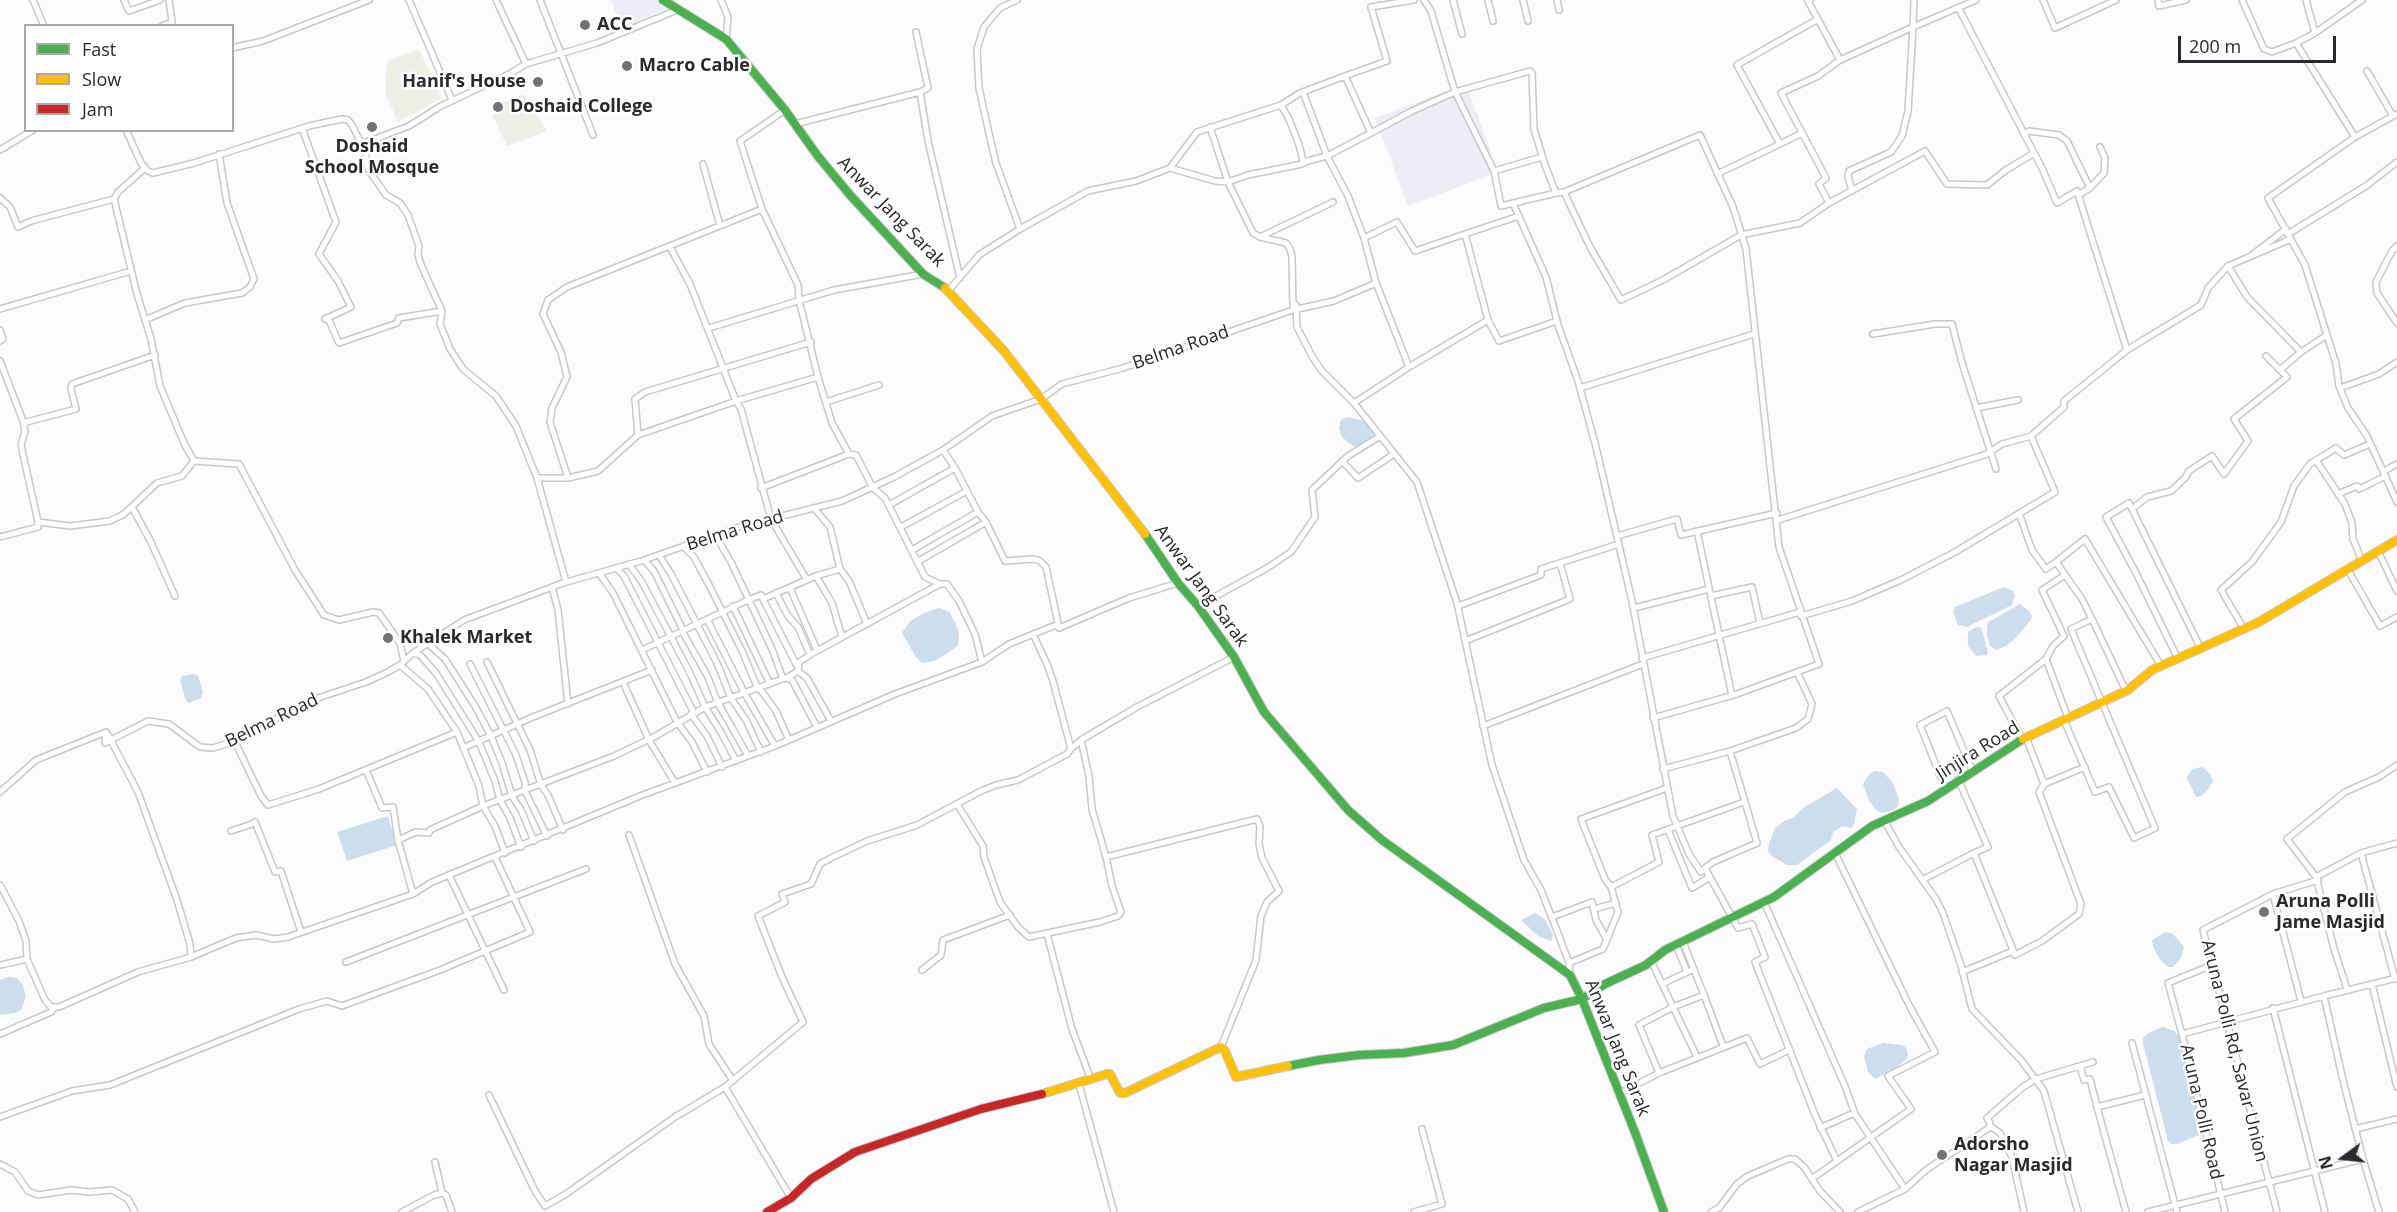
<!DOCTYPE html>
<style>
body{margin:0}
#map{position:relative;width:2397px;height:1212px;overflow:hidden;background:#fcfbfd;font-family:"Open Sans",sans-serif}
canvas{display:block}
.legend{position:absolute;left:24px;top:24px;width:210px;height:108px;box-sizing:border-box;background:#fff;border:2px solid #aaa9ab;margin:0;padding:8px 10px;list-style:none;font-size:18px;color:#2a272d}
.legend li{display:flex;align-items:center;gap:12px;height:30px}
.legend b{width:30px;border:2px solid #aaa9ab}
.north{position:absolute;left:2313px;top:1128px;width:60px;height:60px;-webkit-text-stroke:4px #fff;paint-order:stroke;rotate:255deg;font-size:16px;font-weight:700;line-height:24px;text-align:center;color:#2a272d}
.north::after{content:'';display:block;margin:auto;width:21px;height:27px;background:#2a272d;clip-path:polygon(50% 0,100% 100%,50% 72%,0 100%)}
.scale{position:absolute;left:2178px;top:36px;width:158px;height:27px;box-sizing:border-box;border:3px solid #2a272d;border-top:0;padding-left:8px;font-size:18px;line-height:21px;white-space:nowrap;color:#2a272d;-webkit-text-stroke:4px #fff;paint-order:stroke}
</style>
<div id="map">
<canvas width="2397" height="1212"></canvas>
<ul class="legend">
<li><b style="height:8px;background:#4caf50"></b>Fast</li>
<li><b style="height:8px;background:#ffc107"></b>Slow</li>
<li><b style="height:8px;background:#c62828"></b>Jam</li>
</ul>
<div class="north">N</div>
<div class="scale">200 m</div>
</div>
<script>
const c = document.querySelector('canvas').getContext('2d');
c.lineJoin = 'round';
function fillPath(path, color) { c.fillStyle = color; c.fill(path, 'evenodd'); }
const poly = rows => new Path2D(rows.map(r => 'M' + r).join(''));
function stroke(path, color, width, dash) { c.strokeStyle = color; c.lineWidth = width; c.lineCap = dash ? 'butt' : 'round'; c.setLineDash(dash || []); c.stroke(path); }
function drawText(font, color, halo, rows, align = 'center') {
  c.font = font + ' "Open Sans",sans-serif'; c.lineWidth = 5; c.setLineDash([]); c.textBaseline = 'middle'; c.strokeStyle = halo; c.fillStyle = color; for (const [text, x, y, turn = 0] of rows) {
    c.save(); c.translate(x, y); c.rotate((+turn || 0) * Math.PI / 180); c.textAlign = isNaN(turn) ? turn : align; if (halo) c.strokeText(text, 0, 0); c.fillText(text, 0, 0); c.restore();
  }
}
const commercial = poly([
 [611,0,665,0,671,6,622,29],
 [1466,84,1498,172,1408,206,1375,118]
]);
const green = poly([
 [419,49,442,98,398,122,385,92,387,61],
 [524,94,547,131,507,146,493,116,501,104]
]);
const water = poly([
 [1348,417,1365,421,1373,430,1374,433,1368,441,1354,447,1342,437,1339,428,1341,420],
 [2004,587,2013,591,2015,595,2012,605,1967,627,1958,625,1953,612,1955,607],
 [2020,604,2029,611,2032,616,2031,620,2015,639,2006,646,1996,650,1990,646,1987,635,1987,623],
 [939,608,949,612,955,622,959,634,958,646,935,661,922,663,916,657,902,633,910,621,924,613],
 [1977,627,1981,627,1983,633,1988,652,1987,655,1976,656,1968,646,1968,632],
 [194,674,198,676,203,691,201,698,188,703,185,698,180,680,182,676],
 [2202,767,2210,774,2213,781,2207,791,2201,796,2196,797,2187,778,2192,769],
 [1875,771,1883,772,1893,783,1899,799,1898,806,1894,810,1883,813,1877,811,1869,801,1863,784,1869,774],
 [1837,788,1857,809,1854,824,1851,828,1842,826,1837,830,1833,832,1831,840,1797,865,1787,865,1772,856,1768,851,1769,844,1775,828,1786,820,1793,818,1803,808],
 [388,816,397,845,347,861,337,832],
 [1535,913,1545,919,1553,935,1551,941,1538,936,1521,920],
 [2165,932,2173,934,2184,947,2181,958,2173,967,2168,967,2161,961,2153,947,2152,940],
 [8,977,17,978,23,985,26,997,21,1010,15,1013,0,1015,0,980],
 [2163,1027,2174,1031,2180,1037,2201,1125,2199,1135,2177,1144,2171,1144,2168,1141,2143,1043,2143,1038,2148,1033],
 [1883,1043,1902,1045,1906,1048,1908,1055,1907,1059,1894,1069,1875,1079,1868,1072,1864,1056,1867,1049]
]);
const street = poly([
 [33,0,44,26],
 [124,0,129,11,160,0],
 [409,0,452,100],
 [496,0,526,64],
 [540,0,593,135],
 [721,0,728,17,726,39],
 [1017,0,1000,8,984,27,977,49,979,88,988,129,996,163,1020,229],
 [1453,0,1462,34],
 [1488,0,1493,21],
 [1523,0,1528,21],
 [1557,0,1559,10],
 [1810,0,1808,1,1840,60],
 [2043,0,2055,28,2116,0],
 [2158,0,2159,6,2186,0],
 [2242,0,2264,49,2272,52,2296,43,2315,33,2362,0],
 [2306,0,2315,33],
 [1959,9,2042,168,2057,203,2077,191,2127,350,2064,401,2064,407,2031,436],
 [162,26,172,22,169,0],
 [916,32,928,88,920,92,928,141,960,278],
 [2296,43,2355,137,2268,198,2305,265,2336,364,2339,386,2348,408,2367,436,2397,502],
 [232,48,263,41,369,0],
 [2367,71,2393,116],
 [1303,92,1327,156,1348,196,1364,238,1376,283,1409,367],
 [785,110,740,141,762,209,798,285,799,300,818,377,832,423,849,454,856,455,873,488,885,498,925,577,940,584,947,584,959,601,975,634,982,662],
 [795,124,920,92],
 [1210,127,1228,182,1253,233,1260,237,1333,202],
 [302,128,336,222,319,254,338,281,351,307,325,319],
 [126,130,141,163,148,171,153,173,194,163,309,126,342,119,348,120,352,125,360,141,364,143],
 [1371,133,1412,111,1455,92,1431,11,1424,0],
 [1802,133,1780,144,1737,65,1818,19],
 [2024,134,2029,131,2059,135,2067,141,2090,188,2078,195],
 [2355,137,2397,114],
 [364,143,368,169,386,195,400,203,408,215,419,246,418,255,421,265,442,311,440,324,450,349,463,369,496,396,516,426,537,478,566,582],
 [364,143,409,126,441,106,511,73,526,64,597,43,677,10],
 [0,150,33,130],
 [1542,157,1494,171,1455,92,1530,71,1532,73,1534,129,1545,165,1556,193,1564,192,1590,247,1621,300,1663,280,1741,235,1800,223,1829,203,1819,184,1826,178,1781,93,1818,76,1840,60,1913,27,1914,0],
 [703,164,720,226],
 [1302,164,1307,161,1327,156,1371,133,1345,76,1387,61,1371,7,1414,0],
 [145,168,118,192,114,199,137,294,151,339,160,386,184,443,194,461,239,464,295,570,324,615,339,620,373,612,379,613,400,643,404,661],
 [1170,168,1197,132,1281,105,1300,93,1345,76],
 [1494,171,1501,206,1556,193],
 [1717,174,1780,144],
 [2090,188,2104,173,2105,158,2100,147],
 [1852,191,1848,176,1849,171,1891,152,1902,136,1908,111,1913,27,1976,0],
 [1564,192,1700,135,1733,207,1746,249,1779,547,1819,664,1797,672,1812,704,1808,719,1796,728,1730,751,1757,843,1713,862,1705,868,1738,928,1752,924,1765,957,1755,962,1815,1115,1837,1161],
 [0,198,10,207,18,227,31,221,114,199],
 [1513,203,1546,277,1558,325,1578,381,1596,447,1632,601,1673,816,1689,854,1701,872,1705,868],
 [1829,203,1925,151,1947,184,1987,185,2006,170,2034,153],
 [1465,234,1519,216],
 [2288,234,2366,186,2397,162],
 [1260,237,1286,243,1290,249,1292,257,1293,308],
 [1364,238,1397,222,1415,251,1465,234,1488,320,1409,367,1354,403,1417,482,1457,603,1492,765,1524,860,1541,890,1559,936,1569,963,1570,975],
 [2397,246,2392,251,2376,282,2377,293,2397,323],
 [670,247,690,284,736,401,741,409,771,519,807,580],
 [2252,255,2286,229],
 [2228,266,2247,297,2301,352],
 [949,290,979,255,1020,229,1088,191,1136,181,1170,168,1215,181,1228,182,1248,175,1302,164,1303,161,1299,145,1289,119,1281,105],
 [0,309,131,271],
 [1293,310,1296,305,1297,327,1313,358,1322,371,1354,403],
 [328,318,339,343,397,323,399,318,442,311],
 [145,320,185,303,242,293,250,287,254,279,227,203,219,154],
 [1488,320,1499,341,1557,321],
 [709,328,834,290,923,274],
 [0,330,3,339,0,341],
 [1873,334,1935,324,1952,324,1962,363,1996,469],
 [2127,350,2201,305,2208,288,2228,266,2291,239],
 [0,361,23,421,25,431,21,445,38,522,38,527,0,537],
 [2280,370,2301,352,2327,335],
 [1580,388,1754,334],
 [2340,388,2379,374,2397,362],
 [826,402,879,385],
 [1976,408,2018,400],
 [23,423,76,409,71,389,72,384,155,355],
 [638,435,635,399,645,392,811,342],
 [943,450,955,468,978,512,986,522,1005,561,1033,559,1040,561,1046,567,1059,628],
 [2316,460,2345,504,2352,523,2353,539,2362,561],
 [1342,461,1358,478,1394,454],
 [2384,471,2397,464],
 [537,478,568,478,550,422,552,408,567,377,561,352,543,314,548,300,567,287,762,209],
 [568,478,598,471,638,435,736,401,818,377],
 [761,488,849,454],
 [2338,494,2357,486,2359,489,2386,476],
 [889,505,955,468],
 [132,507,151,542,175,596],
 [814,508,830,527,840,569,849,581,867,624],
 [2132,509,2129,503,2106,517,2136,573,2178,659],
 [2019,513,2032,550,2046,569,2056,562,2082,599,2092,619,2071,629,2155,828,2134,838,2109,787,2095,792,2064,720],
 [1778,520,1987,454,2002,444,2031,436,2055,492,1955,552,1901,580,1852,601,1801,616],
 [38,522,70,526,110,521,124,514,157,483,182,476,194,461],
 [901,527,967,491],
 [1697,531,1732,696],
 [715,535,731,562,772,649,783,679],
 [1617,536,1677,519,1681,535,1777,513],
 [683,546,694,557,709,585,742,651,758,689],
 [912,550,978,512],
 [2378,551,2397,591],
 [659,555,671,574,717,663,731,698,746,720,761,752],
 [644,560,654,571,683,630],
 [917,562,986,522],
 [2056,562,2085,539,2161,666],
 [629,564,642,582,690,673,705,707,722,734,736,761],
 [616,568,624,576,694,713],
 [2348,570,2380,626,2397,617],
 [599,573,613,593,677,722,692,742,707,772],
 [816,576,832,603,842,637],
 [552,587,558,610,568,704],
 [790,588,817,650],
 [776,593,788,616,798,627,810,655],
 [1711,596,1752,587,1760,623],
 [763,599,797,666],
 [733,606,770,684],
 [1198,606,1267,568,1291,552,1315,517,1312,490,1348,456,1380,436],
 [1458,606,1541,575,1541,569,1619,544],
 [1634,608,1709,589],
 [707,619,745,694,775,746],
 [2092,619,2126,691],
 [2244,629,2221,590,2252,562,2281,522,2294,486,2310,464,2336,448,2344,455,2370,444],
 [682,631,707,675,718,703,748,756],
 [1465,641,1570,599,1560,563],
 [427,643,445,659,475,706,491,736,502,763,512,796,521,810,534,841],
 [2201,649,2132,509,2147,497,2171,491,2185,478,2189,471,2212,456,2224,474,2248,441,2234,419,2287,377,2266,356],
 [642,650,748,600,761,595,763,599,816,576,840,569],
 [413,653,420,655,436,673,479,742,495,781,500,800,510,818,521,847],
 [1642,658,1800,612],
 [2046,659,2053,646,2064,636,2042,590,2065,575],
 [487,662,530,750,541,785,548,795,563,830],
 [470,664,516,755,525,782,525,791,547,836],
 [400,665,428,689,457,732,479,786,483,806,495,826,505,853],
 [798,671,807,678,831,721],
 [786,678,792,680,817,727],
 [623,682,649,740,675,783],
 [760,689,776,711,789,740],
 [691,714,707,736,722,767],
 [1653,718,1737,694,1797,672],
 [1483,726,1643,664],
 [2026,737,2044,784,2085,767],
 [2022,739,1999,696,2046,659,2068,718],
 [1081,740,1089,776,1092,809,1106,857,1257,819,1260,826,1259,844,1262,858,1279,891,1267,902,1261,916,1256,960,1221,1047],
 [105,742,108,735,138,792,177,900,190,944,191,957],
 [232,742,237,746,261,796,268,805,319,789,457,732],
 [105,743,148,721,169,724,200,747,213,748,232,742,312,700,366,682,388,672,400,665,413,653,464,620,563,583,641,561,742,526,842,501,894,477,943,450,992,416,1041,399,1062,384,1123,368,1293,310,1334,301,1376,283],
 [463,748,533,717,652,670],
 [1071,749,1081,740,1137,707,1234,657],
 [1663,769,1730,751],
 [366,770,382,808,393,807,398,840],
 [1958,779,1988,847,1974,853],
 [1945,788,1920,725,1947,711,1972,770],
 [0,792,36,760,106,732,105,739],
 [957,804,983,846,984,857,1000,902,1018,927,1029,937,1100,922,1118,916,1121,912,1112,886,1106,857],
 [1884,820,1899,847,1936,899,1943,913,1961,965,1972,1009,2021,1060,2044,1091,2078,1212],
 [1668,830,1692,888,1710,877],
 [231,831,252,824,255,822,275,872,281,871,301,932],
 [629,835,675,964,704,1016,709,1044,733,1081],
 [2361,853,2395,979],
 [449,875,504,990],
 [2316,877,2287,839,2345,792,2379,777,2397,765],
 [1922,880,1974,853,2015,955,2042,941,2079,914,2081,904,2039,792,2045,783],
 [0,885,19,921,26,941,27,959,45,1000,51,1007,59,1007,138,972,191,957,236,938,256,935,274,939,288,937,413,894,432,882,640,796,775,746,895,694,982,662,1009,644,1056,625,1059,628,1129,598,1178,583],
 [1611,887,1659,862,1652,835,1744,802],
 [413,894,398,840,416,832,429,833,430,830,441,825,483,806,614,756,654,737,705,707,788,677,798,671,799,662,813,653,940,584],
 [2273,894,2203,930,2277,1212],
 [1764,902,1845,1086,1855,1114,1905,1189,1926,1170,1989,1128,1990,1123,1987,1118,2023,1087,2036,1079,2093,1062],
 [1594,909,1616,903],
 [1552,917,1592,902,1596,920,1607,940],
 [1047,934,1072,1029,1091,1080],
 [1683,942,1704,995],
 [1676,945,1687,972],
 [1651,961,1697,1057],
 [346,962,586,869],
 [1569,963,1603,949,1618,912,1611,887,1605,879,1581,819,1667,788],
 [0,965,27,959],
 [922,970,941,955,943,940,1010,915],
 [1962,972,2013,951],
 [1662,984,1694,969],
 [2372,984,2397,1087],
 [2347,989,2334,949,2316,877,2361,853,2397,843],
 [2301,1001,2273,894,2318,880],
 [2273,1008,2325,1212],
 [0,1034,51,1012,55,1007],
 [2182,1034,2168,983,2212,965],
 [2132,1043,2177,1212],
 [2080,1066,2084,1080,2090,1079,2097,1107],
 [1659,1073,1639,1025,1673,1007,1704,995,1723,1046],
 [1079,1084,1114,1212],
 [1620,1093,1659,1073,1747,1038,1760,1064,1789,1050],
 [489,1095,535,1191,545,1206,566,1194,675,1117,725,1087],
 [0,1117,72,1091,110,1085,299,1009,327,1001,342,1006,440,970,530,932,495,857],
 [1990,1126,2000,1133,2012,1157,2024,1212],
 [1820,1128,1854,1113],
 [2355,1129,2397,1119],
 [2363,1159,2379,1212],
 [435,1162,442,1193],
 [0,1164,15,1172,28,1191,38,1195,71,1190,89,1192,112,1190,128,1199,135,1212],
 [1813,1178,1911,1109,1888,1076,1935,1052,1910,1007,1835,853],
 [791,1198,725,1087,803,1022,782,977,758,916,785,902,782,894,811,884,820,864,831,858,867,841,917,825,981,791,996,785,1018,780,1067,754,1071,749,1053,681,1047,664,1033,634],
 [402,1212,434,1195,442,1193,446,1195,452,1212],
 [1414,1212,1442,1204,1422,1129],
 [1711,1212,1719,1208,1737,1184,1748,1176,1788,1159,1795,1159,1804,1167,1820,1191,1840,1212],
 [1858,1212,1905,1189],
 [2126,1212,2097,1107,2145,1095],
 [2148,1212,2363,1159,2342,1076,2324,996,2397,978],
 [2225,1212,2182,1034,2324,996]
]);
const fast = poly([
 [663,0,726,39,785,110,817,155,850,195,923,274,945,288],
 [1145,534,1178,583,1198,606,1234,657,1264,712,1348,810,1382,840,1570,975,1582,999,1636,1135,1664,1212],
 [1288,1066,1319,1060,1359,1055,1404,1053,1453,1045,1544,1008,1582,999,1605,984,1646,965,1665,950,1774,897,1872,826,1928,801,2023,739]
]);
const slow = poly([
 [945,288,1004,351,1145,534],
 [2023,739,2128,690,2152,670,2259,622,2397,540],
 [1042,1094,1107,1074,1110,1074,1120,1093,1125,1093,1221,1047,1225,1051,1236,1077,1288,1066]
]);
const jam = poly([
 [767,1212,791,1198,811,1179,855,1152,981,1109,1042,1094]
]);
const markers = [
 [585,25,6,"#747176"],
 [627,66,6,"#747176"],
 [538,82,6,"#747176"],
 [498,107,6,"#747176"],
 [372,127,6,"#747176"],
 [388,638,6,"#747176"],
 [2264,912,6,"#747176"],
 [1942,1155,6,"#747176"]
];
const poiNames = [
 ["ACC",597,25],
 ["Macro Cable",639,66],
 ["Hanif's House",526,82,"right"],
 ["Doshaid College",510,107],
 ["Doshaid",372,147,"center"],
 ["School Mosque",372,168,"center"],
 ["Khalek Market",400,638],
 ["Aruna Polli",2276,902],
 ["Jame Masjid",2276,923],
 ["Adorsho",1954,1145],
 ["Nagar Masjid",1954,1166]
];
const streetNames = [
 ["Anwar Jang Sarak",891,212,46],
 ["Belma Road",1181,348,-19],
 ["Belma Road",735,531,-17],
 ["Anwar Jang Sarak",1201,586,54],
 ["Belma Road",272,721,-26],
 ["Jinjira Road",1978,751,-32],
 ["Anwar Jang Sarak",1617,1048,68],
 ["Aruna Polli Rd, Savar Union",2234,1051,76],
 ["Aruna Polli Road",2201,1112,77]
];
fillPath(commercial, '#eeecf4');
fillPath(green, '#ecf0e7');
fillPath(water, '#ccdeee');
stroke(street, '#c8c7ca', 8);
stroke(fast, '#c8c7ca', 10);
stroke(slow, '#c8c7ca', 10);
stroke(jam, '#c8c7ca', 10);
stroke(street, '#fffeff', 5);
stroke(fast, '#4caf50', 8);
stroke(slow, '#ffc107', 8);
stroke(jam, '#c62828', 8);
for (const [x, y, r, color] of markers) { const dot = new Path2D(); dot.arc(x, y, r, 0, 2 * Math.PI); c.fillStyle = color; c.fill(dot); stroke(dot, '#fff', 2); }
drawText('bold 18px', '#2a272d', '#fff', poiNames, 'left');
drawText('18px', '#2a272d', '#fff', streetNames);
</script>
